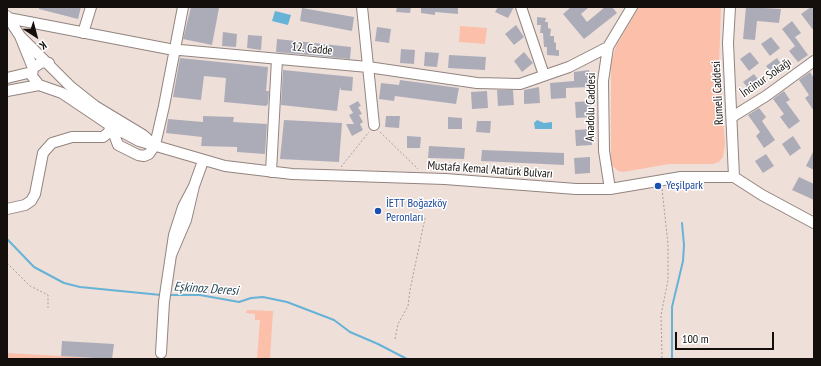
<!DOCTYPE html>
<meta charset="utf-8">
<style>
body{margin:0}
#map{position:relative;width:821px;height:366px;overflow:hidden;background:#efdfd9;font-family:"PT Sans Narrow",sans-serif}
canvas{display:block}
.frame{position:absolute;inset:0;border:8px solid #140f0d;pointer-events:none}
.north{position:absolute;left:16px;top:16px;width:40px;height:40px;-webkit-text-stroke:3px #fff;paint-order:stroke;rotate:144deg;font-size:11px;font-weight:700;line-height:16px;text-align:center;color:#140f0d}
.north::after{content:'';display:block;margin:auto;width:14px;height:18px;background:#140f0d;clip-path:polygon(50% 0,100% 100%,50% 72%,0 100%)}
.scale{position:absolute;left:675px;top:332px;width:99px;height:18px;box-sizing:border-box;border:2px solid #140f0d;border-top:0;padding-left:5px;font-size:12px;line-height:14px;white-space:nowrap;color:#140f0d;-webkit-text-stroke:3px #fff;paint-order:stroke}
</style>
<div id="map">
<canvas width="821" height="366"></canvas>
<div class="frame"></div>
<div class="north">K</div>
<div class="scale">100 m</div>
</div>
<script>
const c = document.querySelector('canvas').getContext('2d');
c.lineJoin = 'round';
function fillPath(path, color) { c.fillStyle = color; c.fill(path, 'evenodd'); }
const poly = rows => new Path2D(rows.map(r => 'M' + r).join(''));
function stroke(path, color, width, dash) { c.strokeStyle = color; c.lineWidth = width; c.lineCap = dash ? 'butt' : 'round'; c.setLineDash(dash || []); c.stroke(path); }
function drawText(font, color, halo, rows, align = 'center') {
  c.font = font + ' "PT Sans Narrow",sans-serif'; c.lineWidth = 3; c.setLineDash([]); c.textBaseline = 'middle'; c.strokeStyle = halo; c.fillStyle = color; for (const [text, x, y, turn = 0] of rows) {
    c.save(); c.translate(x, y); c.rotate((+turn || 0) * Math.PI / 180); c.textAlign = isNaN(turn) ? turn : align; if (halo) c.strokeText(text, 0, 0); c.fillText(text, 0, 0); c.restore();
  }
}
const green = poly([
 [639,7,721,7,719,65,725,144,723,157,719,162,713,164,669,164,623,172,618,171,611,164,611,63,616,46],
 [460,26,487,28,485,44,459,42],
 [247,310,273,311,270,359,257,359,260,320,255,320,255,314,246,313],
 [7,353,61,356,105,359,7,359]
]);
const water = poly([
 [275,11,291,15,288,25,272,21],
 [537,120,544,123,552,122,552,129,535,129,534,123]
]);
const stream = poly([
 [7,239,34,267,64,283,80,287,161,295],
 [168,295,200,295,239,302,251,298,263,297,287,302,334,320,350,332,378,344,407,359],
 [672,359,672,307,683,261,684,245,682,223]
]);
const building = poly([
 [39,7,81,7,78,19,39,9],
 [191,7,219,8,212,45,183,39],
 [397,7,411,7,410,13,396,12],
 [421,7,458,7,458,14,435,12,435,15,421,13],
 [498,7,514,7,508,18,495,12],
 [571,7,589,7,581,14,587,22,605,7,612,7,617,13,584,39,563,14],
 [746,7,781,9,779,23,757,21,755,40,743,39],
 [811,7,814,9,814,31,801,14],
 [302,8,354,17,352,31,300,21],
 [537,17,546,18,545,22,548,22,548,28,551,29,550,36,554,36,554,42,556,43,556,50,559,50,559,56,547,55,547,47,544,47,543,33,540,33,541,25,537,25],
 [792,21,801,33,795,37,808,55,798,62,789,51,795,46,782,29],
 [516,25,524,37,514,45,505,34],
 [377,27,391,29,389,43,375,41],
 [223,32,237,34,236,47,222,46],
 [248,35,262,36,261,50,247,48],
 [771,37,780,48,770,56,761,44],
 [277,39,351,47,350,59,276,52],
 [401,49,415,50,414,64,400,63],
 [425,52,439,53,437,67,424,66],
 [524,52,533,63,522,72,514,61],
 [750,52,759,63,749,71,740,59],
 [449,55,486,57,485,70,448,68],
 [180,58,268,67,266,91,269,91,268,104,266,106,224,102,226,78,204,76,201,100,173,97],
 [777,58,785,70,775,77,766,66],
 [283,70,353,77,352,91,341,90,340,87,337,111,281,105],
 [589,70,590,87,566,88,566,98,551,99,550,83,574,81,574,72],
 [810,72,814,78,814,111,805,98,809,95,799,80],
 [754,74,762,85,752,93,743,82],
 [400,80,459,88,456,104,395,96,394,101,379,99,381,83,399,85],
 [539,87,540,103,524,104,524,90],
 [497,90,513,90,514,105,498,106],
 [487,91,488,108,472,109,471,92],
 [784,91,790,100,786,102,800,121,789,129,780,117,784,114,773,99],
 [358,101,361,106,358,107,362,114,359,115,363,122,360,124,363,130,352,136,346,124,354,124,349,115,353,113,349,106],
 [591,101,591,117,576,118,575,102],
 [759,108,766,117,762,121,775,140,764,148,756,136,760,132,748,115],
 [203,116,234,117,233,122,267,124,265,154,237,152,237,147,201,146,202,137,166,133,168,119,203,122],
 [386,116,400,116,399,128,385,127],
 [448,117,462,118,462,129,448,129],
 [284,120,342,123,339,162,280,159],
 [477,121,491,121,490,133,476,132],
 [591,129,592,145,576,146,575,130],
 [407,136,421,137,420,148,407,148],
 [793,136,801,148,790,156,782,144],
 [429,146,465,148,464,159,428,158],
 [482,150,564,153,564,165,481,161],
 [814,150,814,170,806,166],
 [766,154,774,166,763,173,755,161],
 [590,157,590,173,575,174,574,158],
 [799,177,814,184,814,200,792,190],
 [62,341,114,344,112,359,61,356]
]);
const path = poly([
 [380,132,418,169],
 [341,167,369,132],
 [662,189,668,244,668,280,661,315,662,359],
 [7,263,30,286,48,295,48,308],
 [7,324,8,324],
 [395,339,398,324,408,306,410,290,425,218]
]);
const minor = poly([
 [362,7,374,125],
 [521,7,544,75],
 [730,7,728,43,734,177],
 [7,16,20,36,33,68],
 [8,18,169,49,368,67,477,83,520,84,569,67,608,47],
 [83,33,91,7],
 [20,36,71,87,95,106,143,135,153,144],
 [49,63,42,62,33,68,32,76,39,85,62,93,111,126,139,141,225,166,292,174,445,179,576,189,610,189,681,177,734,177,762,195,814,223],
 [7,78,32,72],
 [7,91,39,85],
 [732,117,766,96,814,61],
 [111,126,118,145,138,155,144,156,149,154,155,145,164,106,183,7],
 [271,172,277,59],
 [194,186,203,161],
 [610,189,604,151,603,81,608,47,632,7],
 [7,209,25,205,31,201,35,194,43,153,52,143,72,137,103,137,108,133,113,123],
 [161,353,164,302,168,275,174,235,183,207,194,186,186,220,171,255]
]);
const markers = [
 [658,186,4,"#1a4fb4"],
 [378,211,4,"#1a4fb4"]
];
const streetNames = [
 ["12. Cadde",312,49,6],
 ["İncinur Sokağı",766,78,-35],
 ["Rumeli Caddesi",718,93,-93],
 ["Anadolu Caddesi",591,107,-89],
 ["Mustafa Kemal Atatürk Bulvarı",490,170,4]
];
const transitNames = [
 ["Yeşilpark",666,186],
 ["İETT Boğazköy",386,204],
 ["Peronları",386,218]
];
const waterNames = [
 ["Eşkinoz Deresi",206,289,4]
];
fillPath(green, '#fcbfaa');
fillPath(water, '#67b2d7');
stroke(stream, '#67b2d7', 2);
fillPath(building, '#acacb9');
stroke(minor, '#92847f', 12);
stroke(path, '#aa9d99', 1, [2, 2]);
stroke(minor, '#fff', 10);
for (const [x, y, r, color] of markers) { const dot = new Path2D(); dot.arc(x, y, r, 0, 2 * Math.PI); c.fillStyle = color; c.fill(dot); stroke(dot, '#fff', 1.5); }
drawText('12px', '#140f0d', '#fff', streetNames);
drawText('12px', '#164399', '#fff', transitNames, 'left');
drawText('italic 13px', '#1d3e4f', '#fff', waterNames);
</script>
